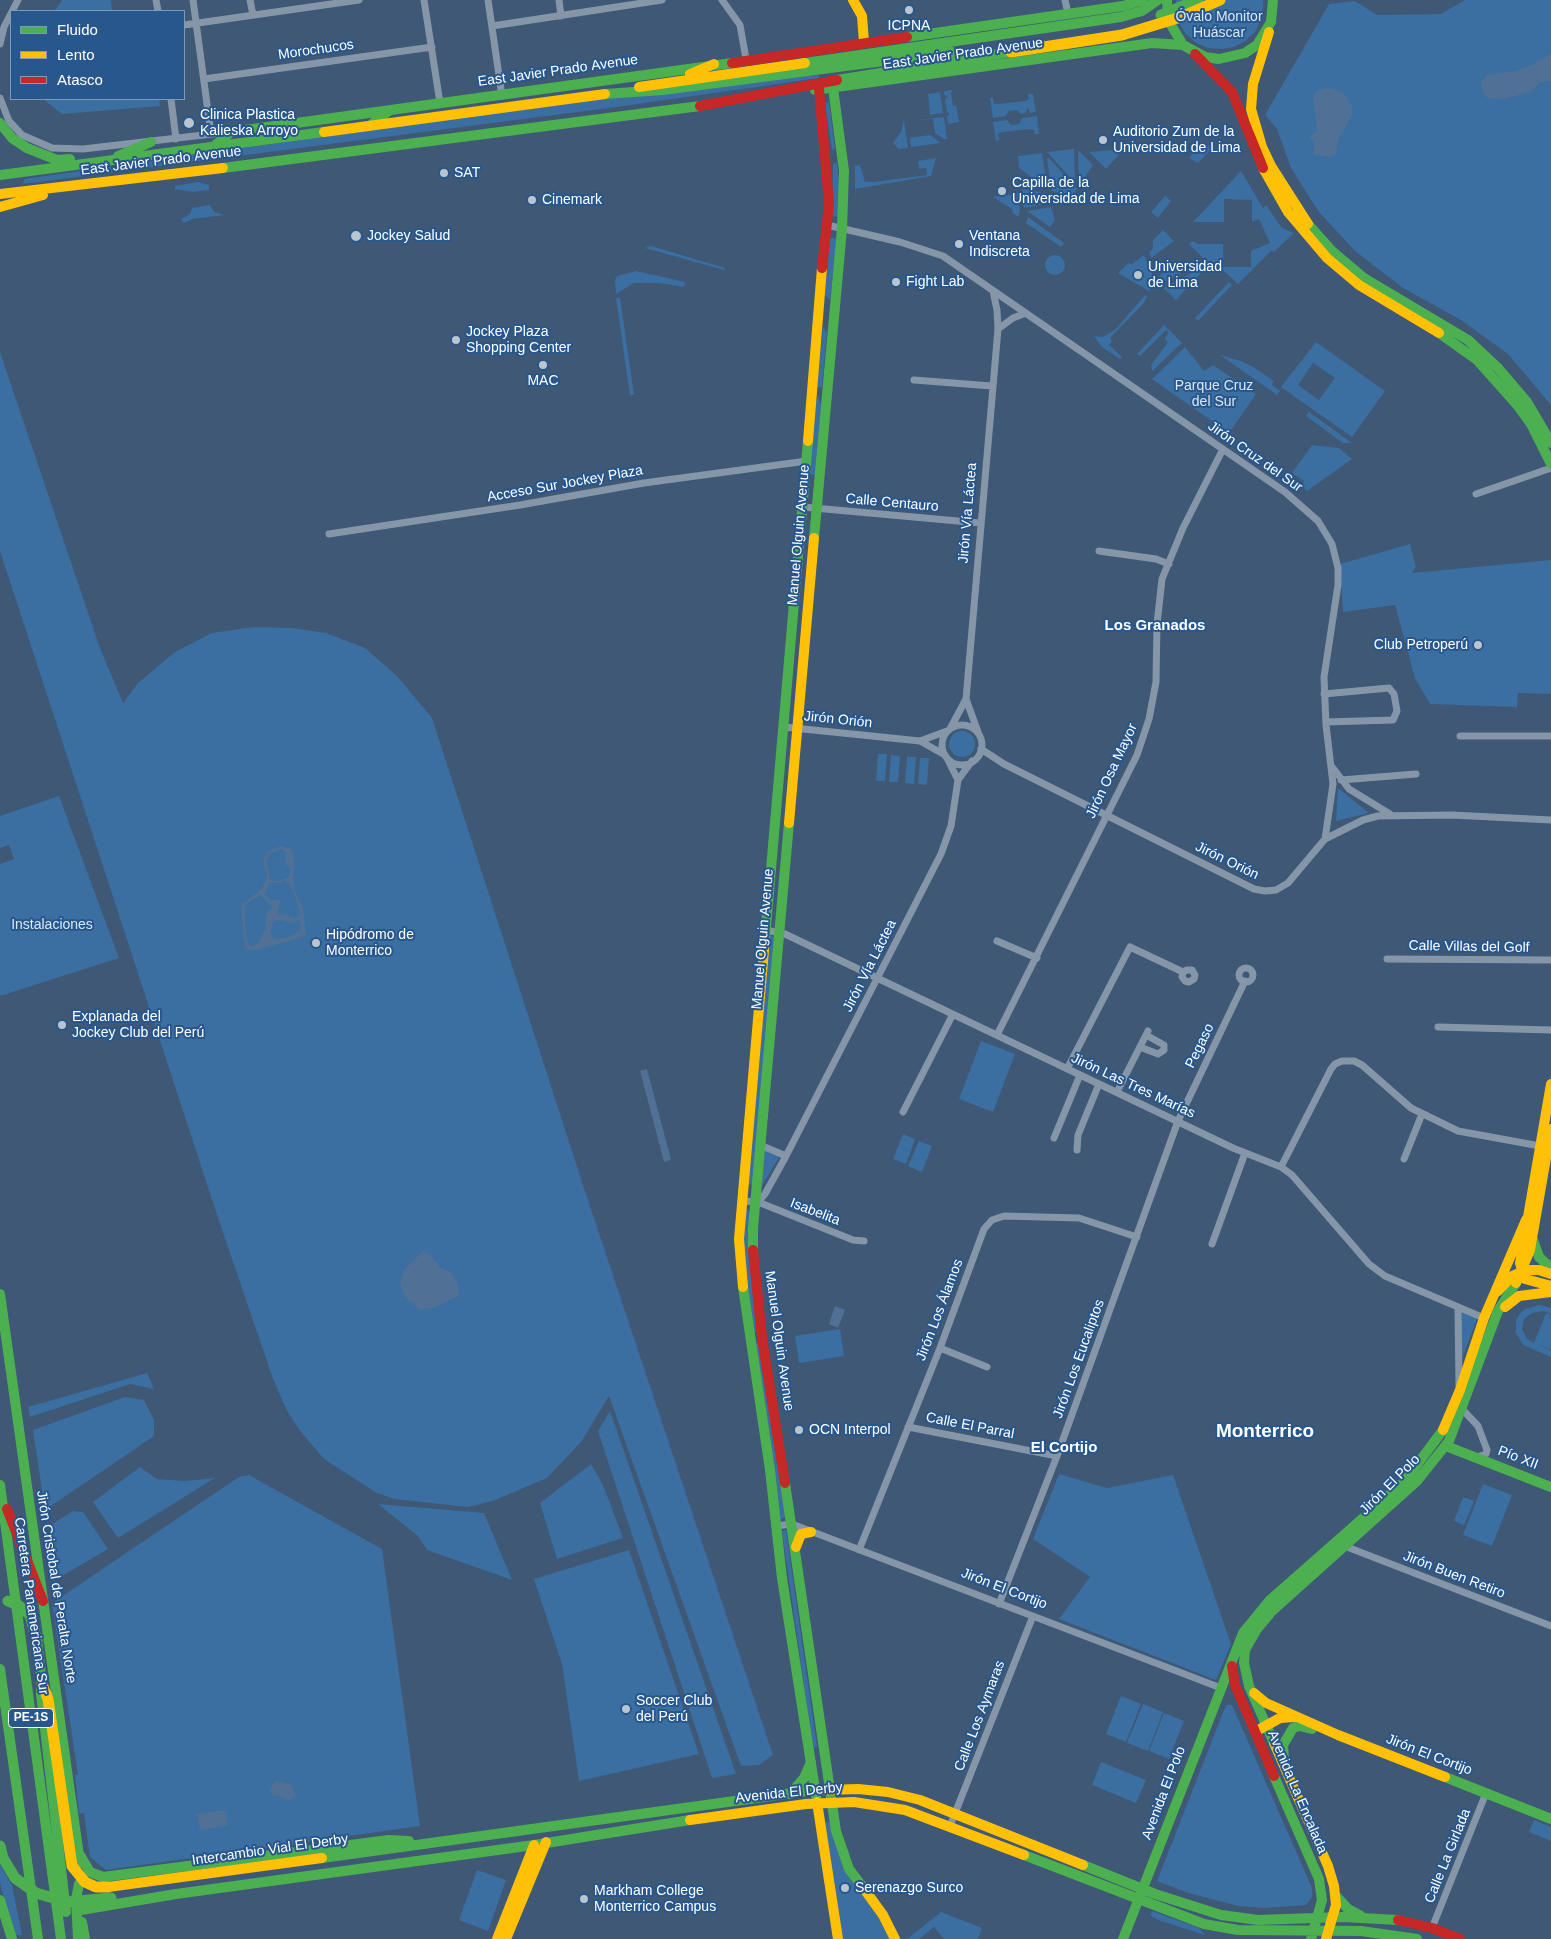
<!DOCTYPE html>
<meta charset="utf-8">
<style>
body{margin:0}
#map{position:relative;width:1551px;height:1939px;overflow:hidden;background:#3e5875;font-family:Arial,sans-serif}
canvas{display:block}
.legend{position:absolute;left:10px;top:10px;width:175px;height:90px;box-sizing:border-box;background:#27578c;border:1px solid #7d9aba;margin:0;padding:6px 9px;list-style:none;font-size:15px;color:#fff}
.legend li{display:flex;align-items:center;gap:10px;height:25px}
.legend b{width:25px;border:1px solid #7d9aba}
</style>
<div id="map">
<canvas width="1551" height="1939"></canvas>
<ul class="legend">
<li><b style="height:6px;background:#4caf50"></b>Fluido</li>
<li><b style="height:6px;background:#ffc107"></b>Lento</li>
<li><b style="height:6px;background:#c62828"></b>Atasco</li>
</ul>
</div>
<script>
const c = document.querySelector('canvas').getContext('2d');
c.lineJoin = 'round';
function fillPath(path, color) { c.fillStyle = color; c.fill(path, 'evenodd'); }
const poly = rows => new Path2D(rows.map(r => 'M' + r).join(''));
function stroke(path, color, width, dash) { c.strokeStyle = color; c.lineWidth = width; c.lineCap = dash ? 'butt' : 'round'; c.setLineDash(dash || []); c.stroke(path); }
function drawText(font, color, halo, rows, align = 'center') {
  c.font = font + ' Arial,sans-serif'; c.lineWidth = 4; c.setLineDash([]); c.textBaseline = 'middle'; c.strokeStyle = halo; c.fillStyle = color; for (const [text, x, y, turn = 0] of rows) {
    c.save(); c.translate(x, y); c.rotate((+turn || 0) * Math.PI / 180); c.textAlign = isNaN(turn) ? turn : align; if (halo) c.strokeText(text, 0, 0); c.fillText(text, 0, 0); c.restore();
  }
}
const green = poly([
 [62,0,111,0,112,11,54,11],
 [1176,0,1263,0,1263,7,1261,20,1255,32,1245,41,1234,47,1221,49,1208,48,1196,43,1186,34,1179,23],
 [1465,0,1551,0,1551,405,1508,354,1461,320,1403,288,1355,251,1319,212,1291,168,1277,129,1265,115,1329,4,1355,1,1377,15,1441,14],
 [818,75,819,78,616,107,23,184,24,179,705,83],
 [953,90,951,93,953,106,956,105,959,122,948,124,947,116,950,114,947,112,945,99,948,97,944,95,944,91],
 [940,92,943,113,930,115,928,94],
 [1028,94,1033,94,1036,112,1030,113,1028,108,1025,113,1021,114,1017,110,1009,111,1006,116,993,118,990,98,993,98,994,104,998,104,1026,101,1029,99],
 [43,99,159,99,160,106,62,114],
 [829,102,835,149,832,150,825,103],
 [1037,116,1039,134,1035,134,1034,130,1030,129,1002,132,998,134,999,140,996,141,993,122,1007,120,1011,125,1019,124,1022,118],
 [944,117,947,139,944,139,935,133,933,119,916,120],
 [904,120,908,148,899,149,893,143,901,132],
 [930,135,941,143,911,147,910,138],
 [1201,141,1212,148,1198,163,1189,158],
 [1074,149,1075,181,1074,182,1047,152],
 [1124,149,1106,169,1089,152],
 [1078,150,1093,165,1079,186],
 [1042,153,1047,186,1045,187,1019,168,1018,156],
 [936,158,931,176,855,189,855,166,860,165,865,182,874,182,927,175,926,168,919,169,918,161],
 [1049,158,1077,189,1072,195,1052,191,1047,159],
 [837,162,840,195,838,217,832,216,833,164],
 [1241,171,1263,208,1266,205,1282,228,1294,233,1274,252,1272,250,1238,284,1214,262,1210,265,1189,244,1193,241,1198,244,1223,244,1223,267,1251,267,1251,251,1270,243,1259,219,1252,222,1252,200,1224,199,1224,222,1193,222],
 [198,182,209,185,209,190,192,192,175,189,175,186],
 [1022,189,1048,194,1050,203,1024,208],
 [1018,193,1020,211,1018,217,1013,213,1012,209,993,197],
 [1165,196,1171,201,1158,218,1151,212],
 [210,205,214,212,225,215,192,219,184,223,181,219,190,214,192,208],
 [1051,207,1055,220,1050,227,1027,211],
 [1028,217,1064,243,1061,247,1026,223],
 [1163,230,1174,241,1151,258,1149,252,1153,249,1153,240],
 [830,238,837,238,830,300,825,295],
 [651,246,725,268,724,270,645,248],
 [1144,255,1155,280,1149,291,1118,273,1128,263,1132,264],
 '1045 265a10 10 0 1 1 20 0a10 10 0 1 1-20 0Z',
 [1170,265,1181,274,1163,282,1159,276],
 [1197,270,1201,273,1176,300,1163,288],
 [636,271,685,282,684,287,659,283,634,283,616,294,615,280,617,276],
 [1229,282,1232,285,1198,321,1195,318],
 [1145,295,1147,296,1144,303,1110,338,1112,341,1109,345,1122,357,1120,359,1102,347,1094,336,1102,337,1115,330],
 [616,298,620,298,634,395,630,395],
 [1164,325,1182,343,1152,371,1151,365,1168,342,1164,339,1169,333,1166,330,1140,356,1137,354],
 [823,327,827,332,822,387,817,387],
 [1316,342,1385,391,1352,437,1281,387],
 [1313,363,1335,378,1319,400,1298,385],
 [1185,347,1204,371,1213,365,1256,394,1229,433,1152,379],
 [0,352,100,648,123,703,138,683,175,652,212,633,253,627,292,628,326,633,365,648,397,676,432,718,582,1182,773,1755,759,1765,741,1766,609,1396,581,1442,547,1478,493,1501,468,1507,394,1499,375,1492,324,1459,301,1432,287,1411,273,1379,217,1215,0,551],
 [1220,355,1241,361,1255,368,1274,381,1272,385,1280,391,1277,395],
 [817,394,821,405,815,475,808,474],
 [1309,412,1352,443,1343,443,1306,416],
 [1312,445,1339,448,1352,459,1307,491,1302,486,1304,481,1292,473],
 [1410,544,1416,567,1412,573,1551,560,1551,694,1518,693,1517,707,1430,704,1415,678,1395,605,1343,612,1340,564],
 '949 744a13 13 0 1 1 26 0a13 13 0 1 1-26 0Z',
 [878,754,887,754,885,781,876,781],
 [891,755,900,756,898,782,889,782],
 [907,757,916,757,914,784,905,783],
 [920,758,929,758,927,785,918,784],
 [1338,788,1369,813,1336,821],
 [59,796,119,958,0,996,0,864,14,859,9,845,0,848,0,816],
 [768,935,775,937,753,1185,747,1184],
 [981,1041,1015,1054,993,1112,959,1099],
 [903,1134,915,1139,906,1164,893,1159],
 [919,1141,932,1146,922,1172,908,1166],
 [765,1151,779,1157,762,1186,761,1186],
 [745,1207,750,1212,756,1332,753,1333,742,1264],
 [1539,1305,1551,1308,1551,1314,1544,1311,1532,1313,1524,1319,1522,1329,1527,1339,1534,1343,1546,1313,1551,1315,1551,1349,1540,1346,1551,1350,1551,1357,1523,1345,1516,1333,1516,1320,1520,1313,1525,1309],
 [1461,1312,1477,1319,1460,1364],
 [840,1329,844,1356,799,1363,795,1336],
 [759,1343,786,1517,779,1520,754,1344],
 [147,1373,154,1389,130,1384,30,1417,28,1407],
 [125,1397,144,1400,154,1420,154,1436,45,1510,33,1430],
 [610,1411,736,1774,712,1778,598,1431],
 [591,1464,603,1485,623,1538,557,1559,540,1503],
 [140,1467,157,1479,185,1481,215,1478,118,1538,93,1502],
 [1059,1474,1107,1488,1173,1475,1231,1644,1216,1680,1059,1619,1090,1577,1033,1539],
 [249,1475,382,1549,420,1826,106,1870,90,1857,84,1813,79,1814,75,1775,78,1775,52,1603,239,1477],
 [1483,1484,1512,1495,1492,1546,1463,1535],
 [1463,1497,1474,1501,1464,1525,1454,1521],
 [378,1504,484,1513,512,1580,427,1550,418,1536],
 [73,1511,83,1512,108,1549,62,1576,56,1573,52,1524],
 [786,1530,817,1746,813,1748,782,1531],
 [629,1550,699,1754,579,1781,562,1664,534,1579],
 [1121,1696,1141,1704,1126,1742,1106,1734],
 [1143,1704,1163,1712,1148,1751,1127,1743],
 [1226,1705,1232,1705,1312,1888,1312,1897,1306,1905,1264,1908,1238,1906,1188,1893,1157,1881],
 [1164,1713,1184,1721,1169,1759,1149,1751],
 [1101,1762,1146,1780,1136,1803,1092,1785],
 [1534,1820,1551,1827,1551,1841,1529,1832],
 [825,1822,831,1822,843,1866,875,1909,891,1939,842,1939],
 [0,1865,12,1885,22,1935,14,1935,0,1883],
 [477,1870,506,1880,488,1931,459,1920],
 [1152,1911,1199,1928,1205,1935,1158,1920,1150,1915],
 [941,1912,982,1928,978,1939,944,1939,934,1927,919,1939,907,1939]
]);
const water = poly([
 [1551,54,1551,81,1540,82,1531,92,1504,99,1487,98,1483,92,1481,83,1486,75,1516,71,1534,64],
 [1324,88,1334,89,1345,95,1352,106,1352,115,1338,140,1336,154,1330,157,1314,155,1314,142,1309,137,1317,131,1313,96,1316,92],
 [281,846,291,849,294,858,293,877,294,890,303,908,306,934,301,938,256,950,245,949,241,905,262,889,267,876,263,859,268,851],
 [281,849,287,853,285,864,290,868,290,877,279,881,270,880,266,860,270,854],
 [284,880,291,886,300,911,298,918,279,914,278,911,281,901,278,899,271,901,265,895,270,882,280,883],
 [261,895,272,907,266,915,266,927,259,942,253,946,249,945,246,940,245,905],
 [277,920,294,923,299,920,301,927,300,931,286,938,276,939,272,937,270,932,273,923],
 [647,1069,671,1160,664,1162,640,1071],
 [423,1251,432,1256,439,1266,451,1273,457,1282,459,1292,459,1296,433,1308,420,1310,405,1297,400,1284,404,1270],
 [835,1306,845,1310,838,1328,829,1324],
 [275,1781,292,1785,296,1796,288,1801,278,1795,274,1796,269,1790],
 [226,1810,228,1825,200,1830,197,1814]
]);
const street = poly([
 [156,0,158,11],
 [193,0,211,134],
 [250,0,253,15],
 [424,0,440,103],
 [488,0,502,96],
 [559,0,561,16],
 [722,0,740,25,746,59],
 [1065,0,1068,14],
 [184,25,359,0],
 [492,26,662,0],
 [0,44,4,27,18,0],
 [204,79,432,47],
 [0,98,9,121,22,135,52,148,83,149,229,132],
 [171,99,176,139],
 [827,225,900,242,943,256,1285,492,1318,521,1332,544,1338,568,1338,585,1324,677,1326,725,1333,784,1325,839],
 [998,329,1013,318,1026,313],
 [914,380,992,386],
 [1476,494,1551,468],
 [803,507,980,523],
 [329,534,520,505,644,483,807,461],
 [1099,551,1156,559,1169,564],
 [1324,694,1389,688,1394,694,1397,711,1393,720,1326,722],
 [966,699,978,732],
 '942 745a20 20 0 1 1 40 0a20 20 0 1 1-40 0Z',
 [784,727,920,741,947,731],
 [950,729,966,699,998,329,997,310,993,291],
 [1460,736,1551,736],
 [920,741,945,755],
 [981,749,1004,764,1254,889,1265,891,1276,890,1288,883,1325,839,1363,820,1378,816,1452,815,1551,820],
 [947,758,958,780],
 [1333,768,1349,789,1390,814],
 [1341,780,1416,774],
 [766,930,785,934,1233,1148,1281,1167,1292,1175,1369,1264,1385,1276,1484,1318],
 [997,941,1037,958],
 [1387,959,1551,960],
 '1239 975a7 7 0 1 1 14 0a7 7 0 1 1-14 0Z',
 [1438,1027,1551,1030],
 [997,1035,1137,755,1149,719,1156,682,1157,624,1162,579,1183,528,1223,449],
 [1140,1047,1158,1054,1164,1050,1164,1045,1146,1035],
 [1067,1069,1130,947,1183,972,1187,970,1192,970,1195,975,1194,979,1189,982,1185,981,1182,977,1183,972],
 [1117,1092,1148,1031],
 [903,1112,953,1014],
 [1054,1138,1080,1075],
 [760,1145,786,1156],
 [1077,1150,1078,1135,1099,1084],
 [1404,1159,1422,1114],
 [1281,1167,1331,1069,1335,1064,1342,1061,1354,1061,1362,1065,1411,1108,1458,1131,1540,1146],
 [742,1201,758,1202,765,1194,786,1156,941,854,951,826,958,780,972,761],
 [758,1202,853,1240,864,1241],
 [1212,1244,1245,1153],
 [1458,1307,1459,1387],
 [940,1348,987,1367],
 [1462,1409,1478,1426,1487,1450,1486,1454,1477,1457],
 [908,1427,1057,1456],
 [775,1526,792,1524,1221,1688],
 [1347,1547,1551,1626],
 [859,1550,940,1348,984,1229,992,1220,1004,1216,1079,1218,1137,1237],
 [999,1604,1057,1456,1178,1121,1245,981],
 [950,1826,1033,1616],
 [1432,1928,1486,1793]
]);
const fast = poly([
 [1167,0,1168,20,1183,45,1205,57,1219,59,1245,53,1257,45,1271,22,1273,0],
 [907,37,1123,6,1143,0],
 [805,63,1121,17,1142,11,1158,0],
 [837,80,1011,52],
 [815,90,1152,43,1183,45],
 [605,94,663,90,952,52],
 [0,123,12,138,27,148,57,160,70,159],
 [372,124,390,110],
 [231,132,732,63],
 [213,147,231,132],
 [118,156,151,142],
 [223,168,700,106],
 [0,175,324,132],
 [1308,224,1332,251,1364,278,1468,340,1498,368,1527,402,1551,443],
 [1439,333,1477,360,1518,406,1531,424,1551,464],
 [814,538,842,229,844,171,833,88],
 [764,950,808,441],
 [1533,1240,1539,1257,1551,1268],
 [753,1250,753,1228,789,823],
 [743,1287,770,1470,782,1578,817,1802],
 [0,1294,80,1863],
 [1446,1446,1551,1487],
 [785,1483,836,1831,849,1869,862,1886],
 [0,1485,61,1939],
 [37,1641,42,1684],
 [0,1669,38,1939],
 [42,1684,41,1694,66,1912],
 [1274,1743,1249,1686,1244,1663,1245,1650,1257,1629,1272,1611,1417,1481,1449,1441,1498,1311,1516,1283],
 [1284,1760,1283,1745,1293,1728,1299,1726,1312,1729],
 [1274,1776,1319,1879,1322,1900,1311,1939],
 [1445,1777,1551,1819],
 [790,1794,804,1778,811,1762],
 [80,1855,90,1872,103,1877,389,1840,409,1841],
 [1024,1855,1204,1924,1238,1930,1361,1931,1417,1939],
 [322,1858,807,1791,827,1790],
 [1083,1865,1155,1894,1221,1915,1258,1920,1343,1917,1398,1920],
 [1336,1896,1348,1909,1361,1916],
 [0,1900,12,1939],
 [81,1910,176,1894,534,1845,690,1820],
 [82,1922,85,1939],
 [78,1939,76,1899,79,1884],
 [1123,1939,1243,1633,1270,1600,1404,1482,1443,1430]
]);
const slow = poly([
 [853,0,862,16,864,42],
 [1269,32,1253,84,1251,109,1262,147,1271,166,1308,224],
 [690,74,714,64],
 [639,87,805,63],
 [324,132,605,94],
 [1263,168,1288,212,1327,258,1359,285,1439,333],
 [0,194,223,168],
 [0,207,43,195],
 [808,441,822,268],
 [789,823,814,538],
 [1551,1084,1520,1263,1525,1279,1551,1286],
 [1516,1283,1530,1250,1551,1129],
 [743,1287,739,1239,764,950],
 [1498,1291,1512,1276,1526,1270,1539,1270,1551,1274],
 [1505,1307,1519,1296,1551,1292],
 [1443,1430,1460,1390,1484,1318,1526,1220],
 [796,1547,801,1534,811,1532],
 [1254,1693,1266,1703,1338,1735,1445,1777],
 [1260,1729,1280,1718,1295,1717],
 [1274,1743,1328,1866,1334,1886,1336,1905,1326,1939],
 [827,1790,858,1789,888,1792,920,1800,1083,1865],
 [817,1802,838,1939],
 [690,1820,806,1804,854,1802,905,1810,1024,1855],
 [862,1886,883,1915,895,1939],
 [108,1887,322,1858],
 [497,1939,534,1845],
 [506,1939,546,1842]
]);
const jam = poly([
 [1195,54,1232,92,1263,168],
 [732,63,907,37],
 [819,89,829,204,822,268],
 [700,106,837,80],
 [753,1250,762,1338,785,1483],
 [7,1509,43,1601],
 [1232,1666,1235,1685,1274,1776],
 [1398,1920,1432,1928,1460,1939]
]);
const fastBridge = poly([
 [1161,15,1198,0],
 [8,1601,18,1605,30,1615,37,1641],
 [0,1846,3,1858,15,1878,36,1893,67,1902,111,1898]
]);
const slowBridge = poly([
 [1011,52,1122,35,1181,17,1220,0],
 [42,1684,48,1699,72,1866,85,1882,96,1887,108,1887]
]);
const markers = [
 [909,10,5,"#bbc5cf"],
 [189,123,6,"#bbc5cf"],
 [1103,140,5,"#bbc5cf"],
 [444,173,5,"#bbc5cf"],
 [1002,191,5,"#bbc5cf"],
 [532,200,5,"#bbc5cf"],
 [356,236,6,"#bbc5cf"],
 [959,244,5,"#bbc5cf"],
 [1138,275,5,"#bbc5cf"],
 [896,282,5,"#bbc5cf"],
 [456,340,5,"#bbc5cf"],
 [543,365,5,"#bbc5cf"],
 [1478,645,5,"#bbc5cf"],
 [316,943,5,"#bbc5cf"],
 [62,1025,5,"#bbc5cf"],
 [799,1430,5,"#bbc5cf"],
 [626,1709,5,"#bbc5cf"],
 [845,1888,5,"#bbc5cf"],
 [584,1899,5,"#bbc5cf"]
];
const shields = [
 [31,1718,45]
];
const shieldNames = [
 ["PE-1S",31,1718]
];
const parkNames = [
 ["Óvalo Monitor",1219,17],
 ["Huáscar",1219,33],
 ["Parque Cruz",1214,386],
 ["del Sur",1214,402],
 ["Instalaciones",52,925]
];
const poiNames = [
 ["ICPNA",909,26,"center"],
 ["Clinica Plastica",200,115],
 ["Kalieska Arroyo",200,131],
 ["Auditorio Zum de la",1113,132],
 ["Universidad de Lima",1113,148],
 ["SAT",454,173],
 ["Capilla de la",1012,183],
 ["Universidad de Lima",1012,199],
 ["Cinemark",542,200],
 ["Jockey Salud",367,236],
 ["Ventana",969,236],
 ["Indiscreta",969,252],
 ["Universidad",1148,267],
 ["de Lima",1148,283],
 ["Fight Lab",906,282],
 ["Jockey Plaza",466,332],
 ["Shopping Center",466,348],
 ["MAC",543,381,"center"],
 ["Club Petroperú",1468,645,"right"],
 ["Hipódromo de",326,935],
 ["Monterrico",326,951],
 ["Explanada del",72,1017],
 ["Jockey Club del Perú",72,1033],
 ["OCN Interpol",809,1430],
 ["Soccer Club",636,1701],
 ["del Perú",636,1717],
 ["Serenazgo Surco",855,1888],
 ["Markham College",594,1891],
 ["Monterrico Campus",594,1907]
];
const streetNames = [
 ["Morochucos",316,50,-8],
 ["East Javier Prado Avenue",963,54,-8],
 ["East Javier Prado Avenue",558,71,-8],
 ["East Javier Prado Avenue",161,161,-7],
 ["Jirón Cruz del Sur",1255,457,35],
 ["Acceso Sur Jockey Plaza",565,484,-10],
 ["Calle Centauro",892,503,5],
 ["Jirón Vía Láctea",968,513,-85],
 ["Manuel Olguin Avenue",799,535,-85],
 ["Jirón Orión",838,720,6],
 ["Jirón Osa Mayor",1112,771,-65],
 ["Jirón Orión",1227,861,26],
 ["Manuel Olguin Avenue",763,939,-85],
 ["Calle Villas del Golf",1469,947,1],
 ["Jirón Vía Láctea",870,966,-63],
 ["Pegaso",1200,1046,-64],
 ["Jirón Las Tres Marías",1133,1086,25],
 ["Isabelita",815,1212,21],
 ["Jirón Los Álamos",940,1310,-69],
 ["Manuel Olguin Avenue",779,1341,82],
 ["Jirón Los Eucaliptos",1079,1359,-70],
 ["Calle El Parral",970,1426,11],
 ["Pío XII",1518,1458,21],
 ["Jirón El Polo",1390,1485,-45],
 ["Jirón Buen Retiro",1454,1575,21],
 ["Jirón Cristobal de Peralta Norte",56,1587,81],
 ["Jirón El Cortijo",1004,1589,21],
 ["Carretera Panamericana Sur",31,1606,82],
 ["Calle Los Aymaras",980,1716,-69],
 ["Jirón El Cortijo",1429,1755,21],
 ["Avenida La Encalada",1297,1792,67],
 ["Avenida El Derby",789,1793,-6],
 ["Avenida El Polo",1164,1793,-69],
 ["Intercambio Vial El Derby",270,1850,-8],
 ["Calle La Girlada",1448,1856,-68]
];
const neighbourhoodNames = [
 ["Los Granados",1155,626],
 ["El Cortijo",1064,1448]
];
const districtNames = [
 ["Monterrico",1265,1432]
];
fillPath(green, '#3b6ea1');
fillPath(water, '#507195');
stroke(street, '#8596a9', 7);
stroke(fast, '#4caf50', 10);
stroke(slow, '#ffc107', 10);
stroke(jam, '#c62828', 10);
stroke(fastBridge, '#4caf50', 11);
stroke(slowBridge, '#ffc107', 11);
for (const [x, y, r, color] of markers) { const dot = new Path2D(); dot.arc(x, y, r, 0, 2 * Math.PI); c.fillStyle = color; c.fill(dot); stroke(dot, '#27578c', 2); }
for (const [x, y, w] of shields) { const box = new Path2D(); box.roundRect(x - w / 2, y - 9.5, w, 19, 4); c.fillStyle = '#27578c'; c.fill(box); stroke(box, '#fff', 1); }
drawText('bold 12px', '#fff', null, shieldNames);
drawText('14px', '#dae8f8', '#27578c', parkNames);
drawText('14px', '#fff', '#27578c', poiNames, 'left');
drawText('14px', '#fff', '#27578c', streetNames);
drawText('bold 15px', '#fff', '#27578c', neighbourhoodNames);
drawText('bold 19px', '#fff', '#27578c', districtNames);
</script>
